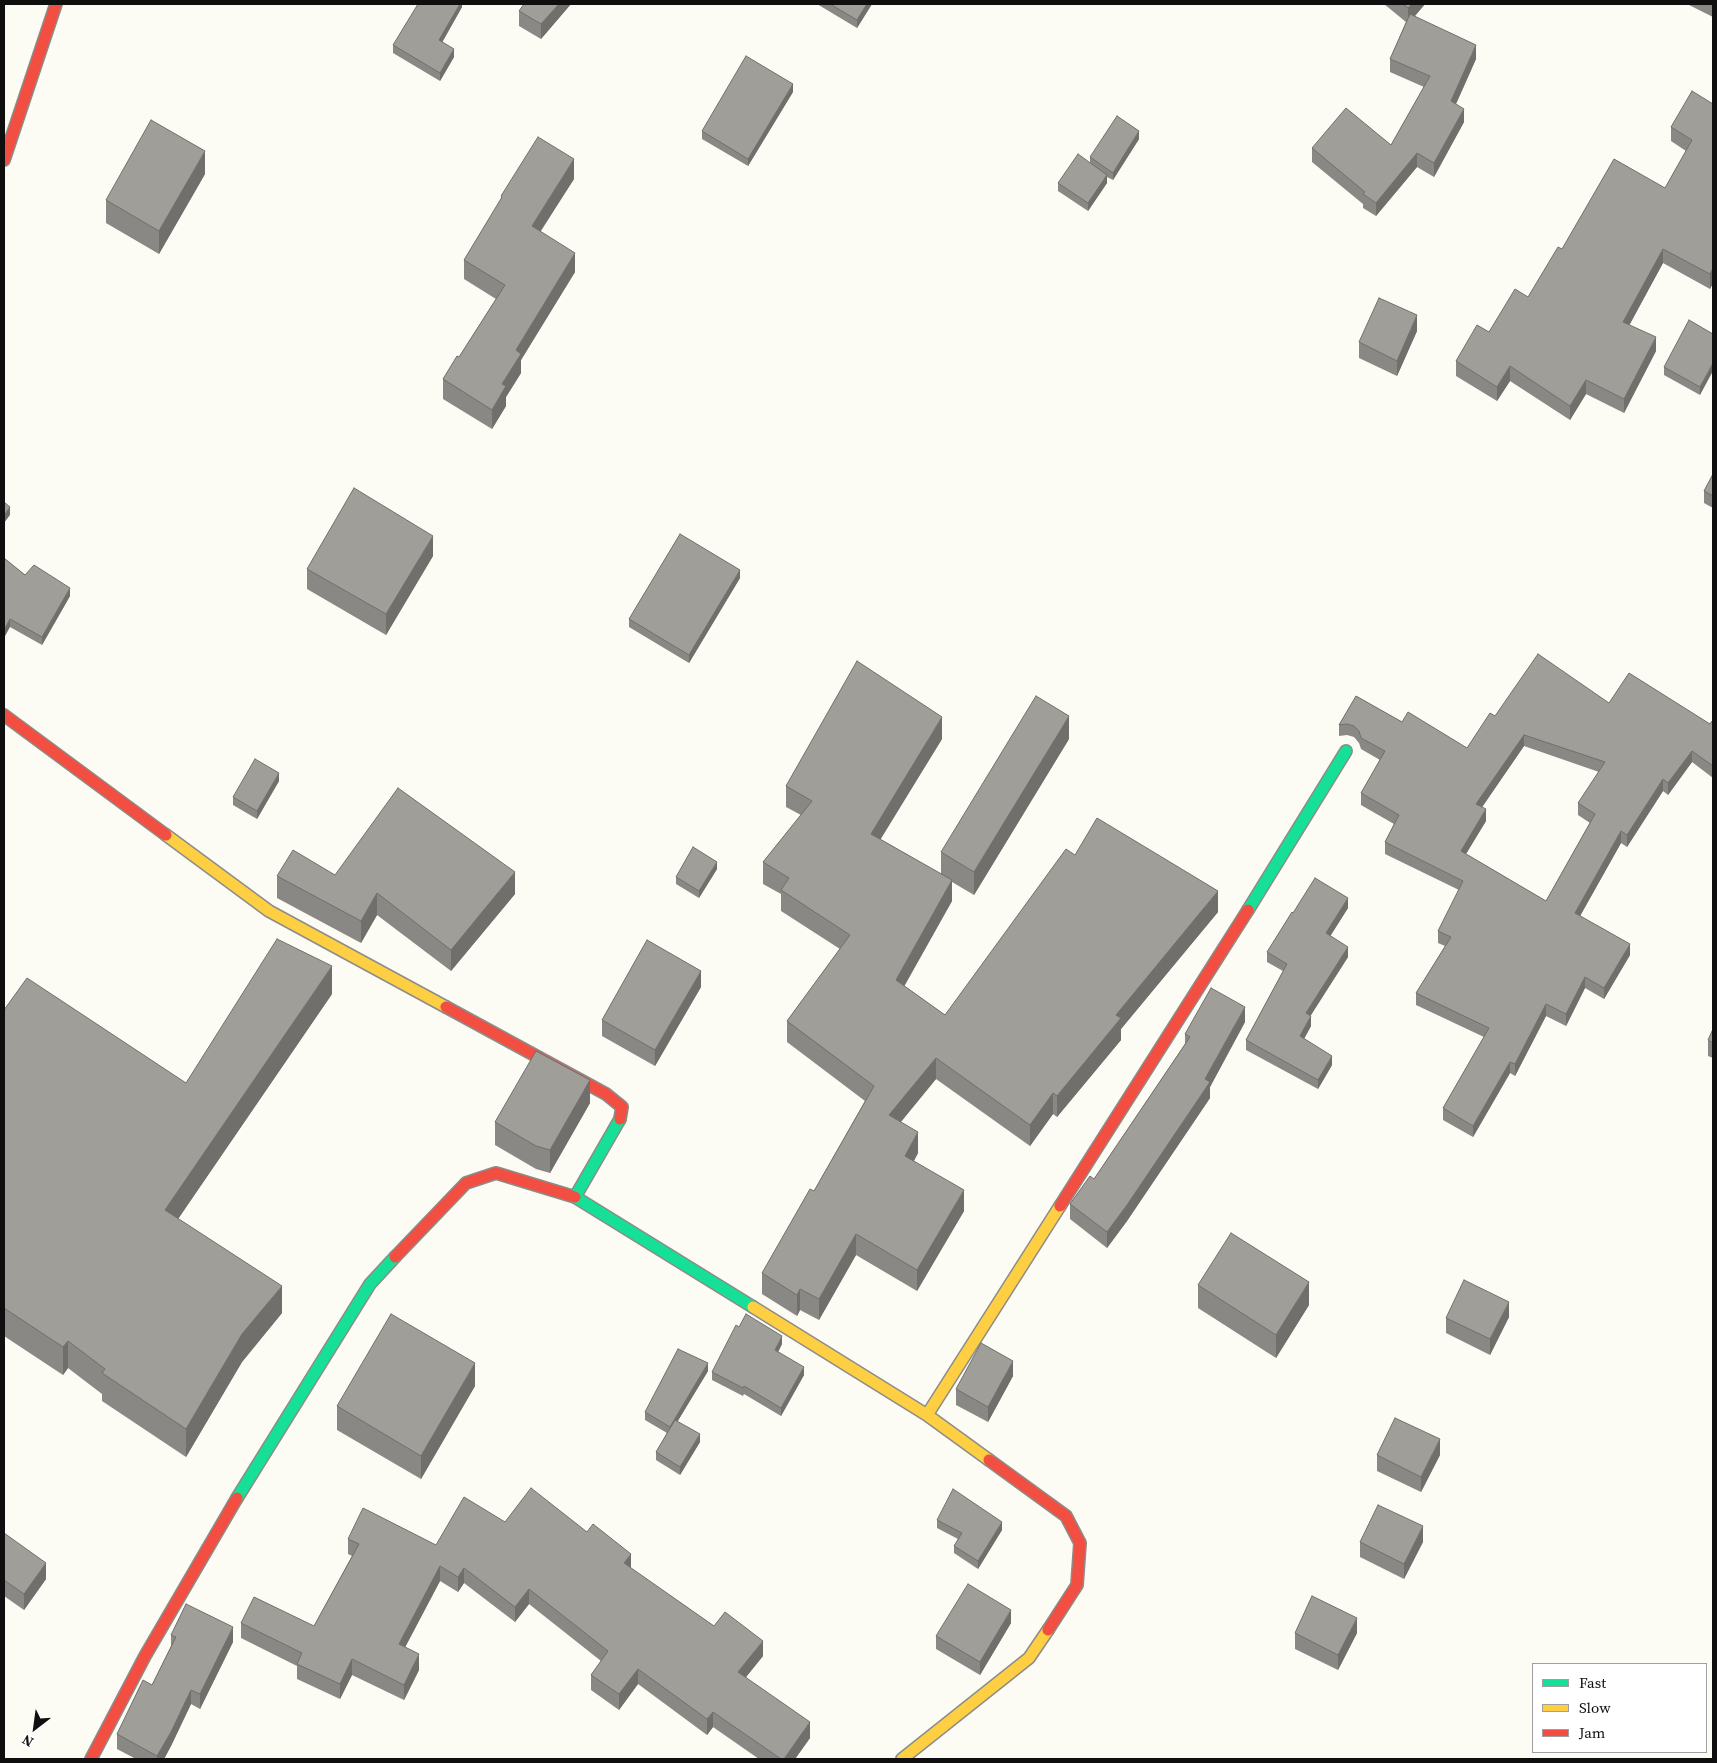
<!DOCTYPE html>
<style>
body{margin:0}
#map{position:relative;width:1717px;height:1763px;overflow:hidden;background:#fcfbf4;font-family:"Source Serif 4",serif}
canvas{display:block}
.frame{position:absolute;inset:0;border:5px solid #0f0f0f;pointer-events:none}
.legend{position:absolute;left:1532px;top:1663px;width:175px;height:90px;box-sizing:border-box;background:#fff;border:1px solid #9f9f9f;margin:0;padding:6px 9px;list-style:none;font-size:15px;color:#0f0f0f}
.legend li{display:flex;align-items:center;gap:10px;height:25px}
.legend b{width:25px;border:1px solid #9f9f9f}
.north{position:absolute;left:10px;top:1703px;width:50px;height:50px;-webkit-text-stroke:4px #fff;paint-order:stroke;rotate:210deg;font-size:14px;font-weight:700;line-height:20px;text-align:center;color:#0f0f0f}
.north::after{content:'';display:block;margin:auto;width:18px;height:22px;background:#0f0f0f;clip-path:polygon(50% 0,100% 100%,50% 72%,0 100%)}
</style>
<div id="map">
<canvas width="1717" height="1763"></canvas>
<div class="frame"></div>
<ul class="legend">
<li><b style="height:6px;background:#16e098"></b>Fast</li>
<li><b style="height:6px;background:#ffcf43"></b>Slow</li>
<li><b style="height:6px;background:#f24e42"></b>Jam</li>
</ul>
<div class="north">N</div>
</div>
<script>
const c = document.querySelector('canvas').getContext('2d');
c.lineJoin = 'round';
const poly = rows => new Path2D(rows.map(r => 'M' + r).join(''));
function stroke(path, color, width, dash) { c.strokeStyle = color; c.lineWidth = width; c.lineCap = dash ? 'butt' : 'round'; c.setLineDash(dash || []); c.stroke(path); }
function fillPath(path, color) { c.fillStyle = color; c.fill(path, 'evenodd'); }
const fast = poly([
 [1248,910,1346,751],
 [620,1119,575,1197,753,1307],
 [237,1498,370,1284,395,1257]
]);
const slow = poly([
 [166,835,269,911,446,1007],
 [753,1307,927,1415],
 [989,1460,927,1415,1060,1206],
 [902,1759,1029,1658,1048,1630]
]);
const jam = poly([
 [4,160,56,4],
 [4,715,166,835],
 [446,1007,606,1094,622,1107,620,1119],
 [1060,1206,1248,910],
 [395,1257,466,1183,496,1173,575,1197],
 [989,1460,1066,1516,1080,1543,1077,1585,1048,1630],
 [91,1759,145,1656,237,1498]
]);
const wall = poly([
 [462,4,462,7,442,42,454,57,440,81,393,53,393,45],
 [571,4,541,39,519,26,519,11],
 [817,4,872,4,857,28],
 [1384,4,1425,4,1415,16,1476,59,1456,104,1464,122,1434,177,1417,167,1376,216,1363,208,1363,204,1312,162,1312,148,1391,145,1424,87,1390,72,1390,59,1406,22],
 [1687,4,1713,4,1713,17],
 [793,92,748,166,702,139,702,131],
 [1713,104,1713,283,1710,289,1663,263,1629,325,1656,351,1624,413,1586,394,1570,420,1510,381,1497,401,1456,376,1456,361,1528,297,1562,249,1665,188,1686,151,1671,141,1671,127],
 [1139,139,1113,180,1107,177,1107,183,1088,211,1058,191,1058,183,1090,163,1090,157],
 [205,174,159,254,106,223,106,200],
 [574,179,540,231,575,272,521,360,521,373,506,397,506,406,492,429,443,399,443,379,459,357,496,299,464,279,464,260,501,200,501,196],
 [1417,331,1397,376,1359,358,1359,342],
 [1713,334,1700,395,1664,375,1664,367],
 [1713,474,1713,508,1704,503,1704,491],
 [433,556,386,635,307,589,307,569],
 [4,558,25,575,70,596,42,645,10,627],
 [740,578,689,663,629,627,629,619],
 [1356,696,1402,722,1467,748,1495,716,1609,703,1710,724,1713,722,1713,778,1692,762,1668,795,1663,791,1627,847,1621,843,1580,916,1630,955,1604,999,1585,988,1566,1026,1546,1016,1515,1076,1510,1073,1473,1137,1443,1120,1443,1108,1484,1037,1416,1005,1416,993,1445,946,1438,943,1438,931,1459,890,1385,854,1385,842,1394,824,1361,805,1361,793,1380,760,1361,749,1359,743,1354,737,1347,735,1339,736,1339,725],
 [1524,746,1599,772,1578,803,1578,815,1590,823,1546,901,1466,854,1486,821,1482,807],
 [942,739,880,839,941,874,941,852,1069,739,974,895,952,882,952,901,904,986,945,1015,1075,855,1218,912,1121,1029,1121,1040,1057,1117,1053,1114,1030,1146,936,1079,901,1122,918,1153,914,1161,964,1211,917,1291,856,1255,819,1320,800,1310,797,1316,762,1294,762,1273,814,1191,865,1101,787,1042,787,1021,840,949,781,911,781,894,763,884,763,862,801,815,786,807,786,786],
 [279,781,257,819,233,805,233,797],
 [717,869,699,898,676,884,676,877],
 [335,875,515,894,451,971,377,915,361,943,277,898,277,876],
 [1348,908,1330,936,1348,957,1310,1016,1311,1026,1304,1039,1332,1065,1318,1089,1246,1050,1246,1040,1283,971,1267,962,1267,952,1293,913],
 [701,987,655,1066,602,1036,602,1020],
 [332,994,178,1219,282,1313,242,1362,186,1457,102,1401,102,1394,68,1368,63,1375,4,1336,4,1010,186,1083],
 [1245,1022,1210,1087,1210,1098,1127,1221,1107,1248,1070,1219,1070,1204,1094,1179,1185,1044,1185,1034],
 [1708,1040,1713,1043,1713,1058,1708,1056],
 [590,1103,550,1173,536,1169,495,1145,495,1122],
 [1198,1285,1309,1305,1276,1358,1198,1308],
 [1509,1317,1490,1355,1446,1333,1446,1318],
 [782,1344,778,1352,804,1375,781,1416,744,1394,743,1396,712,1380,712,1372],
 [708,1371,677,1422,700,1442,680,1475,656,1460,656,1452,667,1433,645,1420,645,1412],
 [1013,1376,988,1422,956,1405,956,1389],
 [475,1386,421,1479,337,1430,337,1406],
 [1377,1455,1440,1455,1421,1492,1377,1471],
 [937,1520,1002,1530,978,1569,954,1553,954,1546,958,1539,937,1528],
 [505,1522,631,1569,714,1626,763,1656,746,1677,810,1738,795,1759,759,1759,713,1727,707,1735,638,1684,619,1710,591,1690,591,1675,601,1661,529,1604,515,1622,464,1583,458,1592,440,1581,405,1647,419,1670,404,1700,352,1675,340,1699,297,1679,297,1666,241,1638,241,1623,314,1626,352,1556,348,1554,348,1539,436,1545],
 [4,1533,46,1579,24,1610,4,1596],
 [1360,1542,1423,1542,1404,1579,1360,1557],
 [1011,1623,980,1675,936,1649,936,1636],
 [1295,1633,1357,1633,1338,1670,1295,1649],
 [171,1635,233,1642,200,1709,191,1704,171,1746,164,1759,136,1759,117,1749,117,1734,152,1685,171,1646]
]);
const shadedWall = poly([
 [460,4,462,4,462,7,439,48,439,40],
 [559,4,571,4,541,39,541,24],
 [867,4,872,4,857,28,857,20],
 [1412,4,1425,4,1408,24,1408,8],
 [1476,45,1476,59,1451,115,1451,101],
 [454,49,454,57,440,81,440,73],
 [793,84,793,92,748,166,748,159],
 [1464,109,1464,122,1434,177,1434,163],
 [1139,131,1139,139,1113,180,1113,173],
 [205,151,205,174,159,254,159,231],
 [1417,153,1417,167,1376,216,1376,203],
 [574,159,574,179,532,245,532,226],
 [1107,175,1107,183,1088,211,1088,203],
 [1663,249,1663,263,1623,337,1623,322],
 [575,253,575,272,521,360,521,373,506,397,506,406,492,429,492,410,516,350],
 [1713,268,1713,283,1710,289,1710,274],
 [1417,315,1417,331,1397,376,1397,361],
 [1656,337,1656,351,1624,413,1624,399],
 [1713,363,1713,371,1700,395,1700,387],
 [1510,366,1510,381,1497,401,1497,387],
 [1586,380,1586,394,1570,420,1570,406],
 [10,507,10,515,4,523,4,515],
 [433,536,433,556,386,635,386,614],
 [740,570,740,578,689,663,689,655],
 [70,588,70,596,42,645,42,637],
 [10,619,10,627,4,638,4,630],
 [1069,716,1069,739,974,895,974,872],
 [942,717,942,739,871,855,871,834],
 [1524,735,1524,746,1476,816,1476,804],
 [1692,751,1692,762,1668,795,1668,783],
 [279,773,279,781,257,819,257,811],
 [1663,779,1663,791,1627,847,1627,835],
 [1486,809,1486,821,1461,862,1461,851],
 [1621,831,1621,843,1575,925,1575,913],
 [717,862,717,869,699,898,699,891],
 [515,872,515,894,451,971,451,950],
 [952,880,952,901,896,1001,896,980],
 [1218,891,1218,912,1121,1029,1121,1040,1057,1117,1057,1096,1116,1015],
 [377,893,377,915,361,943,361,921],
 [1348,898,1348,908,1326,943,1326,933],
 [1630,944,1630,955,1604,999,1604,988],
 [1348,947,1348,957,1306,1023,1306,1013],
 [332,966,332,994,165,1238,165,1210],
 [701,971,701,987,655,1066,655,1050],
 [1585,977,1585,988,1566,1026,1566,1014],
 [1546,1004,1546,1016,1515,1076,1515,1064],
 [1245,1007,1245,1022,1210,1087,1210,1098,1127,1221,1107,1248,1107,1232,1205,1079],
 [1311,1016,1311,1026,1300,1046,1300,1036],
 [1332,1056,1332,1065,1318,1089,1318,1080],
 [936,1058,936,1079,889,1136,889,1115],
 [1510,1062,1510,1073,1473,1137,1473,1126],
 [590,1080,590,1103,550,1173,550,1150],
 [1053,1093,1053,1114,1030,1146,1030,1125],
 [918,1132,918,1153,905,1177,905,1156],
 [964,1190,964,1211,917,1291,917,1270],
 [856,1234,856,1255,819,1320,819,1299],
 [1309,1282,1309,1305,1276,1358,1276,1335],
 [282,1286,282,1313,242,1362,186,1457,186,1429,242,1334],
 [800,1289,800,1310,797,1316,797,1295],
 [1509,1302,1509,1317,1490,1355,1490,1339],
 [782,1336,782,1344,775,1358,775,1350],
 [68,1341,68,1368,63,1375,63,1347],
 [1013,1361,1013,1376,988,1422,988,1407],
 [475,1363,475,1386,421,1479,421,1456],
 [708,1363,708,1371,670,1434,670,1427],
 [804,1367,804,1375,781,1416,781,1408],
 [700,1434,700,1442,680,1475,680,1467],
 [1440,1439,1440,1455,1421,1492,1421,1477],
 [1002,1522,1002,1530,978,1569,978,1561],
 [1423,1526,1423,1542,1404,1579,1404,1564],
 [631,1554,631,1569,624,1563],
 [46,1563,46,1579,24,1610,24,1594],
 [440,1566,440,1581,399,1659,399,1644],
 [464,1568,464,1583,458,1592,458,1577],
 [529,1589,529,1604,515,1622,515,1607],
 [1011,1610,1011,1623,980,1675,980,1662],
 [1357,1618,1357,1633,1338,1670,1338,1655],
 [233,1627,233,1642,200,1709,200,1694],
 [763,1641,763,1656,738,1687,738,1672],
 [419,1654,419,1670,404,1700,404,1685],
 [352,1659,352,1675,340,1699,340,1684],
 [638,1669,638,1684,619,1710,619,1694],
 [191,1690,191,1704,171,1746,164,1759,157,1759,157,1756],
 [713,1712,713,1727,707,1735,707,1719],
 [810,1722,810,1738,795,1759,784,1759]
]);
const building = poly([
 [418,4,460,4,439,40,454,49,440,73,393,45,418,4],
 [524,4,559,4,541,24,519,11,524,4],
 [830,4,867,4,857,20,830,4],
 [1403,4,1412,4,1408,8,1403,4],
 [1410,14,1476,45,1451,101,1464,109,1434,163,1417,153,1376,203,1363,194,1365,192,1312,148,1346,108,1391,145,1430,76,1390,59,1410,14],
 [746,56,793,84,748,159,702,131,746,56],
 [1692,91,1713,104,1713,268,1710,274,1663,249,1623,322,1656,337,1624,399,1586,380,1570,406,1510,366,1497,387,1456,361,1477,325,1489,332,1515,289,1528,297,1558,247,1562,249,1614,159,1665,188,1692,140,1671,127,1692,91],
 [1117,116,1139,131,1113,173,1090,157,1117,116],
 [151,120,205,151,159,231,106,200,151,120],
 [538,137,574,159,532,226,575,253,516,350,521,354,502,384,506,386,492,410,443,379,457,356,459,357,505,285,464,260,502,197,501,196,538,137],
 [1078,154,1107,175,1088,203,1058,183,1078,154],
 [1379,298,1417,315,1397,361,1359,342,1379,298],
 [1689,320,1713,334,1713,363,1700,387,1664,367,1689,320],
 [1713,474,1713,496,1704,491,1713,474],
 [354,488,433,536,386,614,307,569,354,488],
 [4,502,10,507,4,515,4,502],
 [680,534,740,570,689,655,629,619,680,534],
 [4,558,25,575,34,565,70,588,42,637,10,619,4,630,4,558],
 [1538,654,1609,703,1629,673,1710,724,1712,721,1713,722,1713,766,1692,751,1668,783,1663,779,1627,835,1621,831,1575,913,1630,944,1604,988,1585,977,1566,1014,1546,1004,1515,1064,1510,1062,1473,1126,1443,1108,1489,1028,1416,993,1451,937,1438,931,1463,881,1385,842,1399,815,1361,793,1385,751,1361,738,1359,731,1354,726,1347,724,1339,725,1356,696,1402,722,1408,712,1467,748,1490,713,1495,716,1538,654],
 [1524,735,1605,762,1578,803,1595,814,1546,901,1461,851,1486,809,1476,804,1524,735],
 [857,661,942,717,871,834,952,880,896,980,945,1015,1066,849,1075,855,1097,818,1218,891,1116,1015,1121,1018,1057,1096,1053,1093,1030,1125,936,1058,889,1115,918,1132,905,1156,964,1190,917,1270,856,1234,819,1299,800,1289,797,1295,762,1273,810,1189,814,1191,874,1086,787,1021,850,935,781,890,789,878,763,862,812,801,786,786,857,661],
 [1036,696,1069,716,974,872,941,852,1036,696],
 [255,759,279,773,257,811,233,797,255,759],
 [398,788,515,872,451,950,377,893,361,921,277,876,293,850,335,875,398,788],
 [693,847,717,862,699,891,676,877,693,847],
 [1315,878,1348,898,1326,933,1348,947,1306,1013,1311,1016,1300,1036,1332,1056,1318,1080,1246,1040,1287,964,1267,952,1292,912,1293,913,1315,878],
 [277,939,332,966,165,1210,282,1286,242,1334,186,1429,102,1373,105,1369,68,1341,63,1347,4,1308,4,1010,27,978,186,1083,277,939],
 [647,940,701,971,655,1050,602,1020,647,940],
 [1211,988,1245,1007,1205,1079,1210,1082,1127,1205,1107,1232,1070,1204,1090,1176,1094,1179,1190,1037,1185,1034,1211,988],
 [1713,1029,1713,1043,1708,1040,1713,1029],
 [536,1051,590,1080,550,1150,536,1146,495,1122,536,1051],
 [1231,1233,1309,1282,1276,1335,1198,1285,1231,1233],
 [1464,1280,1509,1302,1490,1339,1446,1318,1464,1280],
 [391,1314,475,1363,421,1456,337,1406,391,1314],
 [746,1314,782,1336,775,1350,804,1367,781,1408,744,1386,743,1388,712,1372,736,1325,739,1327,746,1314],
 [981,1343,1013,1361,988,1407,956,1389,981,1343],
 [678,1349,708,1363,670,1427,645,1412,678,1349],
 [1395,1418,1440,1439,1421,1477,1377,1455,1395,1418],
 [675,1420,700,1434,680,1467,656,1452,675,1420],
 [531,1488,587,1532,593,1524,631,1554,624,1563,714,1626,725,1612,763,1641,738,1672,810,1722,784,1759,781,1759,713,1712,707,1719,638,1669,619,1694,591,1675,608,1651,529,1589,515,1607,464,1568,458,1577,440,1566,399,1644,419,1654,404,1685,352,1659,340,1684,297,1664,302,1653,241,1623,254,1597,314,1626,359,1544,348,1539,363,1508,436,1545,464,1497,505,1522,531,1488],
 [953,1489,1002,1522,978,1561,954,1546,962,1533,937,1520,953,1489],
 [1378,1505,1423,1526,1404,1564,1360,1542,1378,1505],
 [4,1533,46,1563,24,1594,4,1580,4,1533],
 [968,1584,1011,1610,980,1662,936,1636,968,1584],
 [1312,1596,1357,1618,1338,1655,1295,1633,1312,1596],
 [186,1604,233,1627,200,1694,191,1690,171,1732,157,1756,117,1734,143,1680,152,1685,176,1637,171,1635,186,1604]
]);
stroke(fast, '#8c8c89', 14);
stroke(slow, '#8c8c89', 14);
stroke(jam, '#8c8c89', 14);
stroke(fast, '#16e098', 11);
stroke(slow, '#ffcf43', 11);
stroke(jam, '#f24e42', 11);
fillPath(wall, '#8a8884');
fillPath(shadedWall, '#706f6b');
fillPath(building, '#a09e99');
stroke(building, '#706f6b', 1);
</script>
